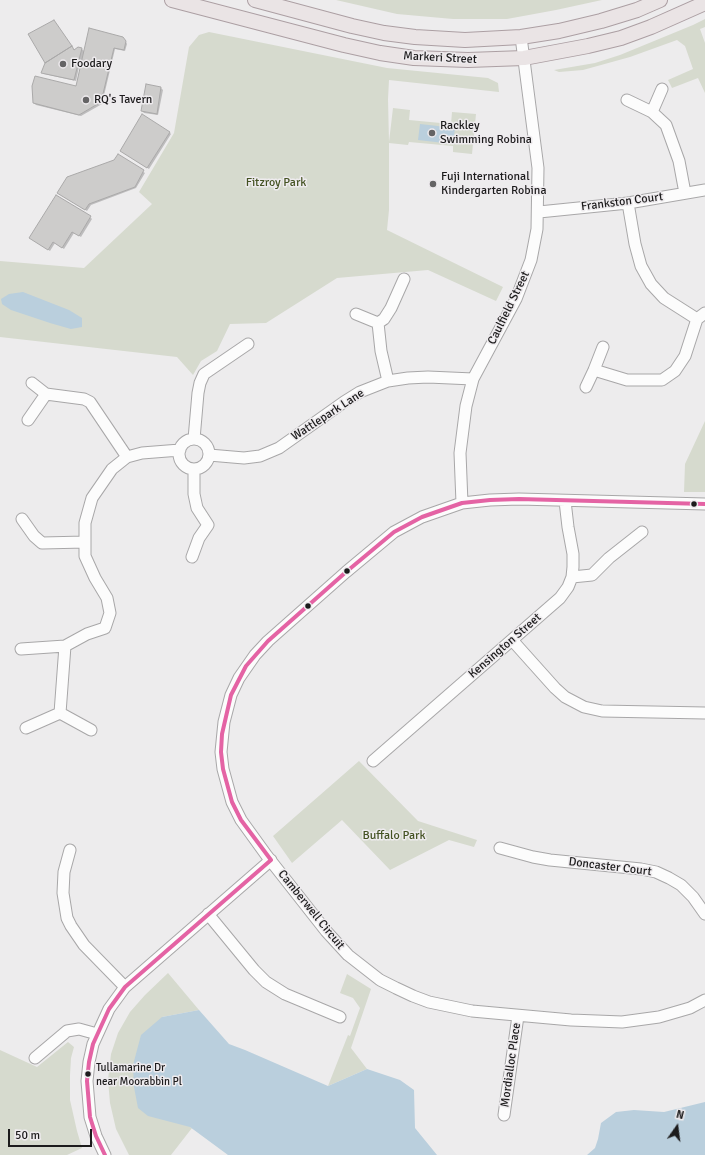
<!DOCTYPE html>
<style>
body{margin:0}
#map{position:relative;width:705px;height:1155px;overflow:hidden;background:#edeced;font-family:Signika,sans-serif}
canvas{display:block}
.north{position:absolute;left:657px;top:1107px;width:40px;height:40px;-webkit-text-stroke:3px #eeebee;paint-order:stroke;rotate:14deg;font-size:11px;font-weight:700;line-height:16px;text-align:center;color:#1c1b1c}
.north::after{content:'';display:block;margin:auto;width:14px;height:18px;background:#1c1b1c;clip-path:polygon(50% 0,100% 100%,50% 72%,0 100%)}
.scale{position:absolute;left:8px;top:1129px;width:84px;height:18px;box-sizing:border-box;border:2px solid #1c1b1c;border-top:0;padding-left:5px;font-size:12px;line-height:14px;white-space:nowrap;color:#1c1b1c;-webkit-text-stroke:3px #eeebee;paint-order:stroke}
</style>
<div id="map">
<canvas width="705" height="1155"></canvas>
<div class="north">N</div>
<div class="scale">50 m</div>
</div>
<script>
const c = document.querySelector('canvas').getContext('2d');
c.lineJoin = 'round';
function fillPath(path, color) { c.fillStyle = color; c.fill(path, 'evenodd'); }
const poly = rows => new Path2D(rows.map(r => 'M' + r).join(''));
function stroke(path, color, width, dash) { c.strokeStyle = color; c.lineWidth = width; c.lineCap = dash ? 'butt' : 'round'; c.setLineDash(dash || []); c.stroke(path); }
function drawText(font, color, halo, rows, align = 'center') {
  c.font = font + ' Signika,sans-serif'; c.lineWidth = 3; c.setLineDash([]); c.textBaseline = 'middle'; c.strokeStyle = halo; c.fillStyle = color; for (const [text, x, y, turn = 0] of rows) {
    c.save(); c.translate(x, y); c.rotate((+turn || 0) * Math.PI / 180); c.textAlign = isNaN(turn) ? turn : align; if (halo) c.strokeText(text, 0, 0); c.fillText(text, 0, 0); c.restore();
  }
}
const green = poly([
 [336,0,602,0,556,10,507,19,453,19,397,14],
 [705,19,705,27,700,29,705,43,705,93,698,78,672,88,668,80,693,69,685,46,677,40,630,57,583,70,559,72,554,70,595,63,620,55,693,25],
 [209,32,387,68,488,78,498,83,499,92,389,80,388,99,389,142,393,108,410,110,409,120,451,124,452,112,476,114,472,154,453,152,453,146,409,142,408,145,389,143,389,210,387,230,503,287,496,301,428,270,337,278,266,323,230,324,217,351,201,361,193,375,177,357,0,337,0,261,84,268,152,204,139,192,174,133,189,47,199,35],
 [705,421,705,492,684,492,685,464],
 [359,761,418,821,477,840,474,847,449,840,390,870,342,820,292,863,273,836],
 [168,973,199,1010,162,1017,190,1127,192,1128,171,1155,129,1155,116,1129,110,1103,108,1080,111,1054,118,1033,130,1012,145,995],
 [347,974,371,989,351,1048,367,1069,328,1086,348,1035,350,1036,360,1008,353,998,340,993],
 [68,1042,74,1047,71,1058,70,1075,70,1100,77,1131,82,1148,67,1155,0,1155,0,1050,37,1067]
]);
const water = poly([
 [420,124,455,128,453,144,418,140],
 [23,292,69,310,82,318,82,327,71,329,50,323,11,310,2,304,1,299,9,294],
 [199,1010,229,1044,245,1050,328,1086,367,1069,400,1080,414,1090,415,1128,437,1155,228,1155,190,1127,148,1116,138,1108,134,1087,133,1065,141,1035,162,1017],
 [705,1102,705,1155,587,1155,595,1148,598,1139,601,1123,616,1112,634,1110,664,1112]
]);
const shadow = poly([
 [54,21,74,51,82,49,85,52,125,40,127,44,125,51,115,49,102,104,81,116,36,105,34,103,77,87,82,63,80,62,76,81,44,74,43,72,46,63],
 [147,85,161,88,163,90,158,115,144,113,142,111],
 [169,132,171,134,149,169,123,152],
 [118,155,145,173,136,188,91,205,87,211,60,194,115,160],
 [90,217,92,219,81,237,74,233,64,249,55,243,50,251,32,239]
]);
const building = poly([
 [54,20,72,46,45,63,28,34,54,20],
 [89,28,123,37,126,41,124,50,114,48,101,102,79,115,33,103,32,86,35,76,76,86,89,28],
 [72,46,74,50,78,47,82,48,74,80,41,73,45,63,72,46],
 [146,84,161,87,157,114,141,111,146,84],
 [142,114,170,132,147,168,120,151,142,114],
 [118,154,144,170,135,187,89,204,85,210,57,193,67,177,114,160,118,154],
 [56,195,91,216,79,236,72,232,62,248,53,242,48,250,29,238,56,195]
]);
const minor = poly([
 [627,100,652,112,666,125,679,161,685,193],
 [652,112,662,89],
 [628,203,635,244,641,266,651,284,664,298,697,319],
 [539,212,628,203,705,190],
 [356,314,378,323],
 [594,370,627,380,662,380,675,371,685,356,697,319,705,313],
 [388,381,381,351,378,323,384,319,391,308,404,279],
 [32,383,46,394],
 [586,387,594,370,603,347],
 [28,420,46,394,84,399,90,402,127,457],
 [194,439,198,393,200,383,204,374,248,344],
 '179 454a15 15 0 1 1 30 0a15 15 0 1 1-30 0Z',
 [209,455,244,458,260,456,279,448,344,402,360,392,388,381,408,378,428,377,473,379],
 [462,503,460,453,466,406,473,379,516,299,531,260,537,229,538,168,521,37],
 [705,504,519,499,490,500,462,503,422,517,394,532,346,572,268,641,255,655,239,678,231,695,224,722,221,752,223,769,232,802,241,820,267,856,326,931,348,955,380,980,396,988,413,996,429,1002,472,1011,571,1020,622,1022,659,1017,690,1008,705,1000],
 [22,519,34,536,42,543,85,542],
 [192,557,199,538,208,525,197,508,194,494,194,469],
 [572,577,592,575,609,558,642,532],
 [512,640,555,688,565,697,584,707,602,711,705,713],
 [21,649,65,646,87,634,105,628,110,613,107,598,95,578,85,556,85,523,92,498,112,469,127,457,142,453,180,450],
 [60,713,65,646],
 [26,728,60,713,91,730],
 [373,761,560,598,568,587,572,577,573,567,573,554,568,527,565,501],
 [500,848,533,857,550,860,641,869,656,872,669,878,681,885,693,897,705,914],
 [70,850,64,872,63,893,67,918,71,926,84,945,125,987],
 [208,914,254,970,266,982,285,994,340,1017],
 [35,1058,67,1031,79,1029,97,1034],
 [504,1115,518,1016],
 [105,1155,96,1136,90,1117,87,1081,89,1062,93,1044,109,1009,125,987,271,860]
]);
const major = poly([
 [172,0,344,45,380,53,414,58,468,60,524,58,588,46,621,38,651,27,705,3],
 [255,0,352,26,384,33,415,37,465,40,521,37,559,31,601,21,637,10,660,0]
]);
const bus1 = poly([
 [271,860,241,820,232,802,223,769,221,752,222,734,231,695,246,666,268,641,346,572,394,532,422,517,462,503,490,500,519,499,705,504],
 [105,1155,96,1136,90,1117,87,1081,89,1062,93,1044,109,1009,125,987,271,860]
]);
const markers = [
 [63,64,4,"#656465"],
 [86,100,4,"#656465"],
 [432,133,4,"#656465"],
 [433,184,4,"#656465"],
 [694,504,3.5,"#1c1b1c"],
 [347,571,3.5,"#1c1b1c"],
 [308,606,3.5,"#1c1b1c"],
 [88,1074,3.5,"#1c1b1c"]
];
const busNames = [
 ["Tullamarine Dr",96,1068],
 ["near Moorabbin Pl",96,1082]
];
const streetNames = [
 ["Markeri Street",440,58,3],
 ["Frankston Court",622,202,-7],
 ["Caulfield Street",509,308,-64],
 ["Wattlepark Lane",328,415,-33],
 ["Kensington Street",505,646,-41],
 ["Doncaster Court",610,867,7],
 ["Camberwell Circuit",311,910,51],
 ["Mordialloc Place",511,1065,-82]
];
const poiNames = [
 ["Foodary",71,64],
 ["RQ's Tavern",94,100],
 ["Rackley",440,126],
 ["Swimming Robina",440,140],
 ["Fuji International",441,177],
 ["Kindergarten Robina",441,191]
];
const parkNames = [
 ["Fitzroy Park",276,183],
 ["Buffalo Park",394,836]
];
fillPath(green, '#d6dace');
fillPath(water, '#bacfdd');
fillPath(shadow, '#0003');
fillPath(building, '#cdcccb');
stroke(building, '#aaa9a9', 1);
stroke(minor, '#a8a7a8', 13);
stroke(major, '#ac9fa3', 16);
stroke(minor, '#fcfcfc', 11);
stroke(major, '#eae4e5', 14);
stroke(bus1, '#e463a4', 4);
for (const [x, y, r, color] of markers) { const dot = new Path2D(); dot.arc(x, y, r, 0, 2 * Math.PI); c.fillStyle = color; c.fill(dot); stroke(dot, '#eeebee', 1.5); }
drawText('11px', '#1c1b1c', '#eeebee', busNames, 'left');
drawText('12px', '#1c1b1c', '#eeebee', streetNames);
drawText('12px', '#1c1b1c', '#eeebee', poiNames, 'left');
drawText('12px', '#445222', '#eeebee', parkNames);
</script>
